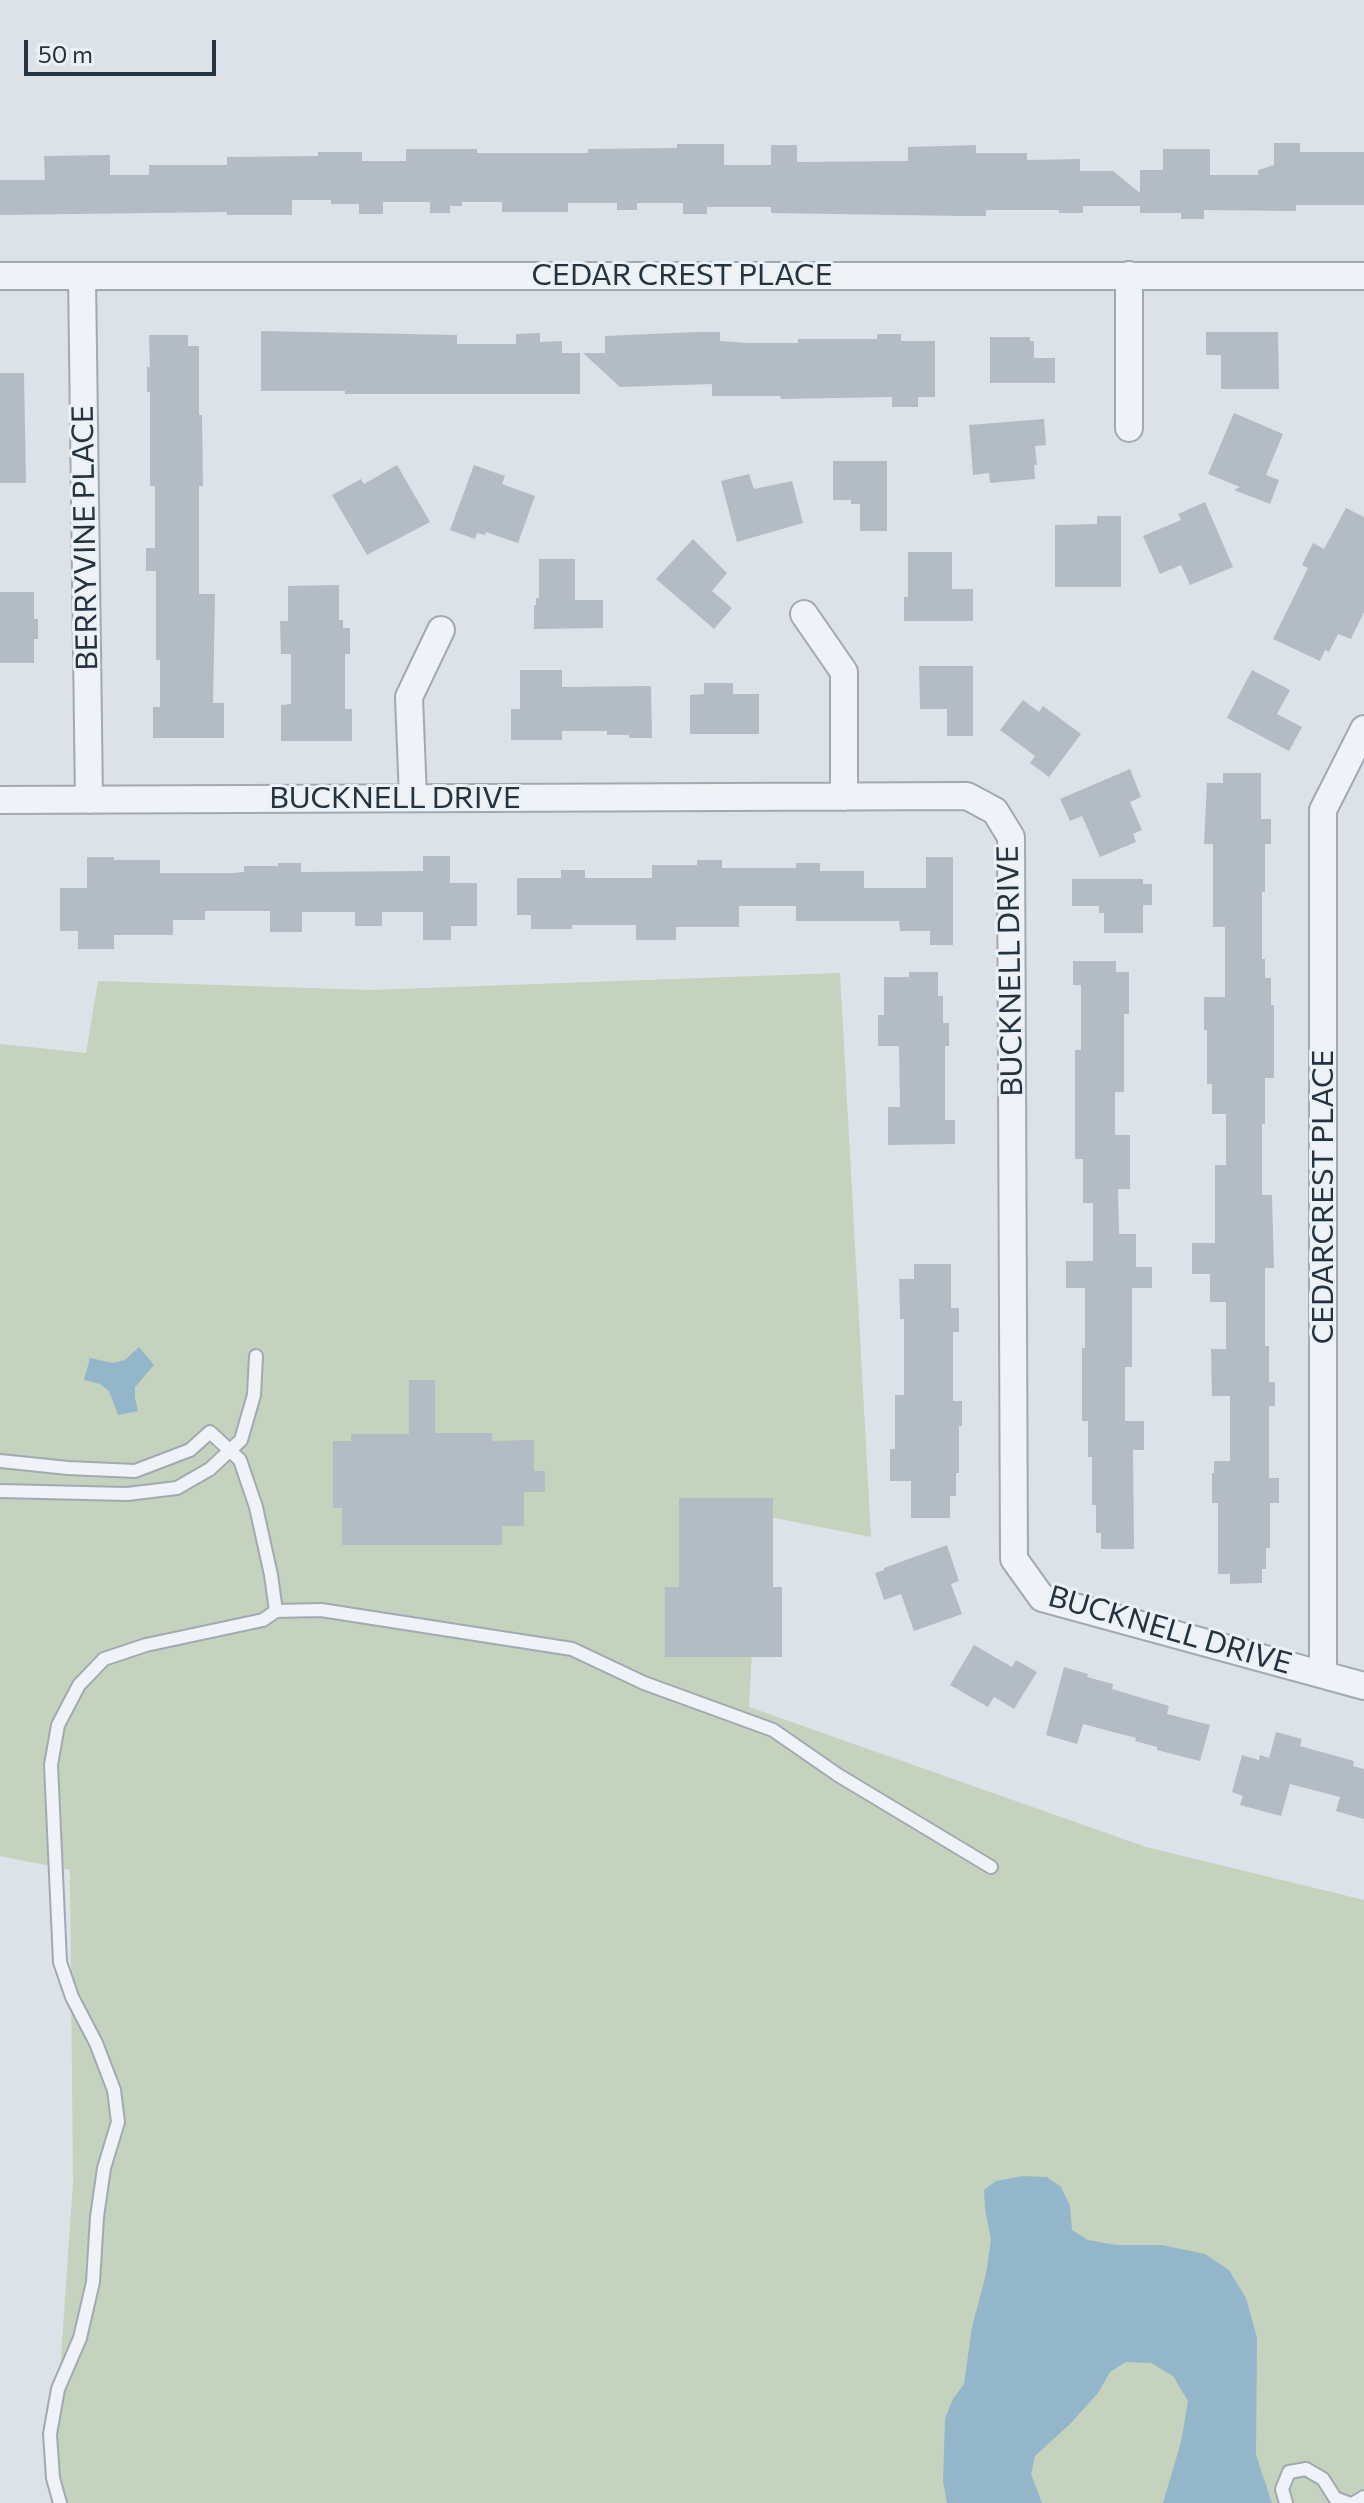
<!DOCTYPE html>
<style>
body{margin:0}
#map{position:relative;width:1364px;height:2503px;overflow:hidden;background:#dce2e8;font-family:Commissioner,sans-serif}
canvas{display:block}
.scale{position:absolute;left:24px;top:40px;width:192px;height:36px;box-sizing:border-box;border:4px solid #25323f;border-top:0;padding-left:10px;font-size:24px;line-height:28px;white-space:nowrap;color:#25323f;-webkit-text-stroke:6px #ecf1f5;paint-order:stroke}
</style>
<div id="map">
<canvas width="1364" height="2503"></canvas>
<div class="scale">50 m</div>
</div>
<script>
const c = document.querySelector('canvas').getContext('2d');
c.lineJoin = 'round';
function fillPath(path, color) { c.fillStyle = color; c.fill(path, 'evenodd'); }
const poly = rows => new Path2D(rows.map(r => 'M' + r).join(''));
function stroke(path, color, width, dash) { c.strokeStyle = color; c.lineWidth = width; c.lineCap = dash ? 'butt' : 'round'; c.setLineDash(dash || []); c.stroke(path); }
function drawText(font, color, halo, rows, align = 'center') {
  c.font = font + ' Commissioner,sans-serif'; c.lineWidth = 6; c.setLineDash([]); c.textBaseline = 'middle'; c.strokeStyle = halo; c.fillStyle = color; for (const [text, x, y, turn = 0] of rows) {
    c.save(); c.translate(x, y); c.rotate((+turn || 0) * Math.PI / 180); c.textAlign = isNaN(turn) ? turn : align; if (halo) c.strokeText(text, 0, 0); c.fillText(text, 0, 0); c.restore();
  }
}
const green = poly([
 [840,973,871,1537,759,1515,749,1707,1146,1847,1364,1900,1364,2503,51,2503,73,2182,70,1870,0,1856,0,1044,86,1053,98,981,370,990]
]);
const water = poly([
 [139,1347,154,1365,135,1387,135,1398,138,1411,118,1415,109,1391,100,1384,84,1380,90,1358,113,1363,125,1360],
 [1023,2176,1047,2177,1061,2187,1070,2206,1072,2230,1088,2240,1116,2245,1162,2245,1205,2254,1229,2270,1246,2298,1257,2338,1256,2455,1272,2503,1163,2503,1181,2442,1188,2401,1173,2376,1151,2363,1126,2362,1110,2372,1098,2393,1071,2423,1035,2456,1031,2474,1042,2503,947,2503,943,2481,945,2418,953,2399,964,2384,972,2327,986,2274,991,2240,985,2209,984,2190,996,2181]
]);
const building = poly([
 [1274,143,1300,143,1300,152,1364,152,1364,205,1296,205,1296,211,1204,210,1204,219,1181,219,1181,213,1140,213,1140,206,1083,206,1083,213,1059,213,1059,210,986,210,986,216,962,216,771,213,771,207,707,207,707,214,683,214,683,203,637,203,637,210,617,210,617,203,568,203,568,212,502,212,502,202,462,202,462,206,450,206,450,213,430,213,430,202,383,202,383,214,359,214,359,204,331,204,331,200,292,200,292,215,227,215,227,212,0,215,0,180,45,180,44,156,110,155,110,175,149,175,149,165,227,165,227,157,318,156,318,152,362,152,362,161,406,161,406,149,477,149,477,153,588,153,588,149,677,148,677,144,724,144,724,165,771,165,771,145,797,145,797,162,908,161,908,147,976,145,976,153,1027,153,1027,160,1080,159,1080,171,1113,171,1140,193,1140,170,1163,170,1163,149,1210,149,1210,175,1258,175,1258,170,1274,165],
 [261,331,457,335,457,344,516,344,516,334,540,333,540,342,562,341,562,353,580,353,580,394,345,394,345,391,261,391],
 [696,332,720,332,720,341,748,343,798,343,798,339,877,339,877,334,901,334,901,341,935,341,935,397,918,397,918,407,892,407,892,397,781,399,780,396,712,396,712,384,620,387,583,353,605,353,605,336],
 [1206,332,1278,332,1279,389,1221,389,1221,355,1206,355],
 [149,335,188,335,188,346,199,346,199,415,202,415,203,486,199,486,199,594,215,594,213,703,224,703,224,738,153,738,153,707,160,707,160,660,156,660,156,571,146,571,146,548,155,548,155,486,150,486,150,392,147,392,147,367,150,367],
 [990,337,1030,337,1030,341,1034,341,1034,358,1055,358,1055,383,990,383],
 [0,373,24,373,26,483,0,483],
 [1234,413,1283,434,1266,475,1279,480,1270,504,1234,490,1240,487,1208,474],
 [1044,419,1046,445,1035,446,1037,465,1034,465,1035,479,990,483,989,473,973,475,969,425],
 [833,461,887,461,887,531,860,531,860,504,851,504,851,500,833,500],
 [397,465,430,522,367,555,332,495,361,479,364,484],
 [474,465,505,476,502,484,535,496,518,543,486,532,485,535,477,533,475,539,450,530],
 [749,474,754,489,792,481,803,523,737,542,721,481],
 [1205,502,1233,567,1190,585,1181,565,1160,574,1143,536,1181,520,1178,514],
 [1346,508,1364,517,1364,612,1351,639,1338,634,1329,652,1325,650,1320,661,1273,639,1308,568,1302,565,1313,543,1324,549],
 [1097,516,1121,516,1121,587,1055,587,1055,525,1097,524],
 [693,539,727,573,712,591,732,608,714,629,656,579],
 [908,552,952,552,952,589,973,589,973,621,904,621,904,597,908,597],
 [539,559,575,559,575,600,603,600,603,628,534,629,534,605,536,605,536,598,539,598],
 [339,585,339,620,343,620,343,628,350,628,350,654,345,654,345,709,352,709,352,741,281,741,281,705,291,704,291,654,281,654,280,621,288,621,288,586],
 [0,592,34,592,34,619,38,619,38,639,34,639,34,663,0,663],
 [919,666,973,666,973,736,947,736,947,709,920,709],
 [520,670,562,670,562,687,651,686,652,738,629,738,629,735,607,735,607,731,562,731,562,740,511,740,511,709,520,709],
 [1252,670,1290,690,1277,714,1302,727,1289,751,1227,718],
 [704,683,733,683,733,694,759,694,759,734,690,734,690,695,704,694],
 [1023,700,1039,712,1043,706,1081,734,1049,777,1030,763,1035,756,1000,730],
 [1130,769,1141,797,1130,802,1142,830,1133,834,1136,842,1100,857,1082,816,1070,821,1060,799],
 [1223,773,1261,773,1261,819,1271,819,1271,844,1265,844,1265,892,1262,892,1262,959,1265,959,1265,978,1271,978,1271,1005,1274,1005,1274,1078,1265,1078,1265,1124,1262,1124,1262,1195,1272,1195,1274,1268,1265,1268,1265,1346,1269,1346,1269,1382,1275,1382,1275,1406,1269,1406,1269,1478,1279,1478,1279,1503,1270,1503,1270,1548,1266,1548,1266,1569,1262,1569,1262,1583,1230,1584,1230,1574,1218,1574,1218,1503,1212,1503,1212,1473,1214,1473,1214,1461,1230,1461,1230,1396,1212,1396,1211,1349,1226,1349,1226,1302,1210,1302,1210,1274,1192,1274,1192,1243,1215,1243,1215,1165,1226,1165,1226,1114,1212,1114,1212,1084,1207,1084,1207,1030,1204,1030,1204,997,1225,997,1225,927,1213,927,1213,844,1204,844,1207,783,1223,783],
 [423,856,450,856,450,883,477,883,477,926,451,926,451,940,423,940,423,912,382,912,382,926,355,926,355,912,302,912,302,932,270,932,270,911,205,911,205,920,173,920,173,935,114,935,114,949,78,949,78,931,60,931,60,888,87,888,87,857,114,857,114,860,160,860,160,873,232,873,244,872,244,866,278,866,278,863,301,863,301,872,423,871],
 [926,857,953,857,953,945,930,945,930,931,900,931,899,921,796,921,796,906,739,906,739,927,676,927,676,940,636,940,636,925,572,925,572,929,531,929,531,915,517,915,517,878,561,878,561,870,585,870,585,878,652,878,652,865,697,865,697,860,722,860,722,868,796,868,796,863,820,863,820,871,864,871,864,888,926,888],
 [1072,879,1143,879,1143,884,1152,884,1152,905,1143,905,1143,933,1104,933,1104,913,1099,913,1099,906,1072,906],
 [1073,961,1116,961,1116,972,1129,972,1129,1014,1124,1014,1124,1092,1115,1092,1115,1135,1130,1135,1130,1189,1118,1189,1119,1234,1136,1234,1136,1267,1152,1267,1152,1288,1132,1288,1132,1367,1125,1367,1125,1421,1144,1421,1144,1450,1133,1450,1134,1549,1101,1549,1101,1533,1096,1533,1096,1505,1092,1505,1092,1457,1088,1457,1088,1421,1082,1421,1082,1348,1085,1348,1085,1288,1066,1288,1066,1261,1093,1261,1093,1203,1083,1203,1083,1159,1075,1159,1075,1050,1081,1050,1081,985,1073,985],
 [909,972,938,972,938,996,943,996,943,1023,949,1023,949,1046,945,1046,945,1120,955,1120,955,1144,888,1145,888,1107,900,1107,899,1046,878,1046,878,1015,884,1015,884,977,909,977],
 [914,1264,951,1264,951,1308,959,1308,959,1332,953,1332,953,1401,962,1401,962,1426,959,1426,959,1473,956,1473,956,1496,950,1496,950,1518,911,1518,911,1481,890,1481,890,1449,895,1449,895,1395,904,1395,904,1319,900,1319,899,1279,914,1279],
 [409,1380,435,1380,435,1433,492,1433,492,1441,534,1440,534,1471,545,1471,545,1492,524,1492,524,1526,502,1526,502,1545,342,1545,342,1508,333,1508,333,1441,351,1441,351,1434,409,1434],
 [679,1498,773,1498,773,1587,782,1587,782,1657,665,1657,665,1587,679,1587],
 [947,1545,959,1581,951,1584,962,1614,914,1631,901,1594,884,1600,875,1573,884,1570,884,1568],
 [974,1645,1012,1667,1016,1660,1037,1672,1014,1709,994,1697,988,1707,950,1685],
 [1064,1667,1088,1674,1087,1677,1113,1684,1112,1689,1169,1706,1167,1714,1210,1725,1200,1761,1157,1750,1157,1747,1135,1741,1136,1738,1083,1724,1077,1744,1046,1735],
 [1276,1732,1302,1739,1300,1746,1354,1761,1353,1766,1364,1769,1364,1819,1336,1811,1340,1797,1290,1784,1281,1816,1240,1805,1243,1796,1232,1792,1242,1755,1259,1760,1260,1755,1269,1758]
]);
const lane = poly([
 [0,1461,68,1468,135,1471,190,1450,210,1432,240,1460,256,1507,271,1575,276,1611,263,1620,146,1645,104,1659,79,1685,58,1725,51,1765,60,1962,72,1997,96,2043,114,2090,118,2122,104,2168,97,2217,93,2282,80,2338,58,2389,50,2434,53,2478,60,2503],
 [0,1491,127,1494,177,1488,210,1469,241,1440,254,1395,256,1356],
 [276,1611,321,1610,572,1649,644,1683,773,1730,838,1775,991,1867],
 [1286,2503,1282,2489,1289,2472,1306,2469,1323,2479,1335,2498,1348,2503],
 [1354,2503,1364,2497]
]);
const street = poly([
 [1129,275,1129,428],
 [0,276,1364,276],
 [82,276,89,800],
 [804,614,844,672,844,797],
 [413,798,409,697,441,630],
 [0,800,967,796,995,811,1011,837,1014,1559,1042,1598,1364,1686],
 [1323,1674,1323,810,1364,729]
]);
const streetNames = [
 ["CEDAR CREST PLACE",682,275],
 ["BERRYVINE PLACE",85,538,-91],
 ["BUCKNELL DRIVE",395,798],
 ["BUCKNELL DRIVE",1010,971,-91],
 ["CEDARCREST PLACE",1323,1197,-90],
 ["BUCKNELL DRIVE",1170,1630,16]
];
fillPath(green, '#c5d2bd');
fillPath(water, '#94b6cb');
fillPath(building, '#b3bcc5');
stroke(lane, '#a1aab2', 16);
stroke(street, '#a1aab2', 30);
stroke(lane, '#eff2f6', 12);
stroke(street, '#eff2f6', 26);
drawText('30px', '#25323f', '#ecf1f5', streetNames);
</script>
